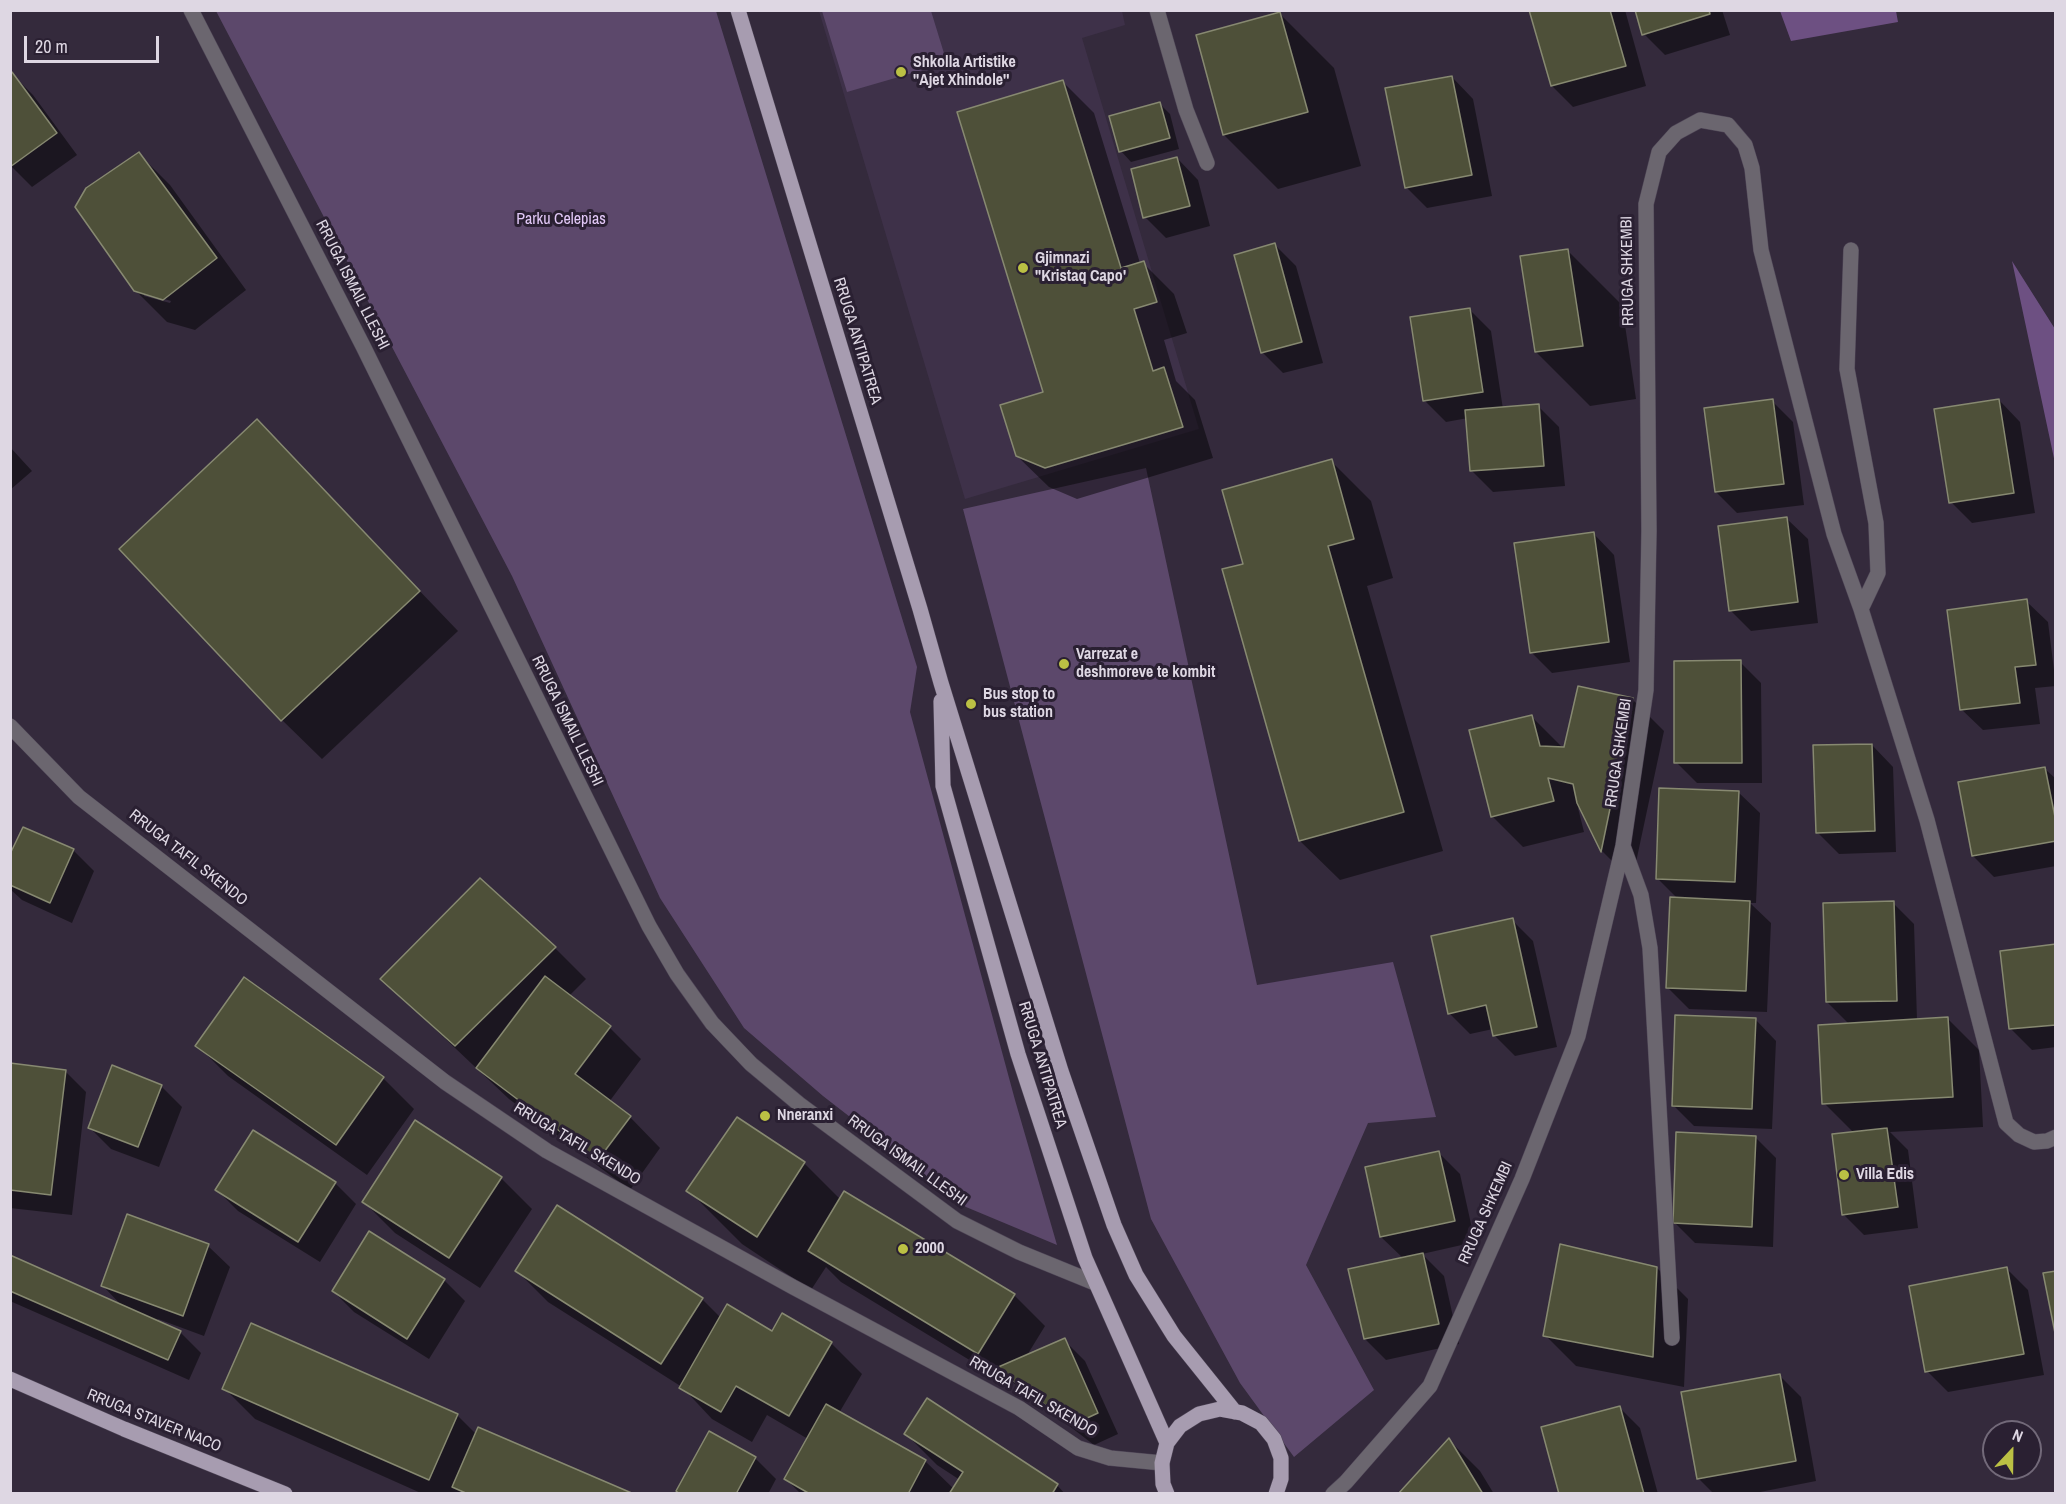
<!DOCTYPE html>
<style>
body{margin:0}
#map{position:relative;width:2066px;height:1504px;overflow:hidden;background:#342a3c;font-family:"Archivo Narrow",sans-serif}
canvas{display:block}
.frame{position:absolute;inset:0;border:12px solid #ded7e3;pointer-events:none}
.north{position:absolute;left:1982px;top:1420px;width:60px;height:60px;box-sizing:border-box;background:#2a2032;border:2px solid #726979;border-radius:50%;rotate:22deg;font-size:16px;font-weight:700;line-height:24px;text-align:center;color:#ded7e3}
.north::after{content:'';display:block;margin:auto;width:21px;height:27px;background:#bbc044;clip-path:polygon(50% 0,100% 100%,50% 72%,0 100%)}
.scale{position:absolute;left:24px;top:36px;width:135px;height:27px;box-sizing:border-box;border:3px solid #ded7e3;border-top:0;padding-left:8px;font-size:18px;line-height:21px;white-space:nowrap;color:#ded7e3;-webkit-text-stroke:4px #2a2032;paint-order:stroke}
</style>
<div id="map">
<canvas width="2066" height="1504"></canvas>
<div class="frame"></div>
<div class="north">N</div>
<div class="scale">20 m</div>
</div>
<script>
const c = document.querySelector('canvas').getContext('2d');
c.lineJoin = 'round';
function fillPath(path, color) { c.fillStyle = color; c.fill(path, 'evenodd'); }
const poly = rows => new Path2D(rows.map(r => 'M' + r).join(''));
function stroke(path, color, width, dash) { c.strokeStyle = color; c.lineWidth = width; c.lineCap = dash ? 'butt' : 'round'; c.setLineDash(dash || []); c.stroke(path); }
function drawText(font, color, halo, rows, align = 'center') {
  c.font = font + ' "Archivo Narrow",sans-serif'; c.lineWidth = 6; c.setLineDash([]); c.textBaseline = 'middle'; c.strokeStyle = halo; c.fillStyle = color; for (const [text, x, y, turn = 0] of rows) {
    c.save(); c.translate(x, y); c.rotate((+turn || 0) * Math.PI / 180); c.textAlign = isNaN(turn) ? turn : align; if (halo) c.strokeText(text, 0, 0); c.fillText(text, 0, 0); c.restore();
  }
}
const built = poly([
 [819,11,1122,11,1125,25,1082,38,1199,429,965,499]
]);
const green = poly([
 [216,11,716,11,917,667,910,712,1015,1100,1057,1245,966,1207,823,1096,744,1028,660,898,512,576],
 [822,11,931,11,947,63,847,92],
 [1146,468,1257,985,1393,962,1436,1117,1368,1123,1306,1265,1374,1390,1294,1457,1240,1383,1151,1219,963,509]
]);
const forest = poly([
 [1780,11,1896,11,1898,22,1791,41],
 [2012,261,2055,329,2055,463]
]);
const shadow = poly([
 [1531,10,1625,10,1646,86,1573,107,1552,86],
 [1636,10,1722,10,1730,35,1665,55,1644,34],
 [1280,14,1334,68,1361,166,1278,189,1224,135,1197,36],
 [12,74,33,95,77,155,32,187,11,166],
 [1452,77,1473,99,1492,196,1427,208,1406,187],
 [1063,82,1094,113,1140,263,1143,263,1174,294,1187,333,1164,340,1176,381,1195,400,1213,458,1077,499,1049,487,1017,456,1045,393],
 [1160,104,1170,114,1179,149,1131,162,1121,151],
 [139,154,170,185,246,290,195,330,167,322,135,290],
 [144,293,171,301,170,303,144,296],
 [1177,158,1198,180,1210,226,1166,238,1145,217],
 [1275,245,1296,266,1323,363,1283,373,1262,352],
 [1568,251,1622,305,1636,399,1590,406,1536,352],
 [1470,310,1491,331,1503,409,1538,406,1559,427,1565,486,1493,492,1472,471,1468,418,1446,422,1425,401],
 [1999,400,2020,422,2035,513,1972,523,1951,502],
 [1772,401,1793,422,1804,505,1737,513,1716,492],
 [257,421,458,631,322,759,282,720],
 [10,447,32,471,10,490],
 [1331,461,1371,501,1393,578,1367,586,1443,851,1340,880,1300,841,1245,565],
 [1786,518,1808,539,1818,623,1751,631,1730,610],
 [1593,533,1614,555,1630,662,1552,673,1531,652],
 [2026,601,2048,622,2056,686,2035,688,2040,724,1983,730,1961,709],
 [1740,662,1761,683,1762,783,1697,783,1676,762],
 [1633,700,1664,731,1632,881,1602,851,1582,809,1578,808,1584,832,1523,847,1492,816,1532,717,1563,748],
 [1872,745,1893,767,1896,852,1839,854,1818,833],
 [2044,768,2056,779,2056,866,1994,877,1973,856],
 [1738,792,1760,813,1756,903,1750,903,1771,923,1767,1012,1689,1009,1668,988,1678,899,1657,878],
 [73,850,94,871,72,923,22,900,10,889,10,858],
 [480,880,555,948,586,979,569,996,610,1028,641,1059,609,1102,630,1117,660,1148,630,1190,509,1099,382,979],
 [1893,903,1914,924,1917,1020,1948,1019,1979,1050,1983,1127,1890,1132,1908,1150,1918,1228,1864,1235,1843,1214,1854,1133,1824,1103,1850,1025,1827,1002],
 [1512,920,1533,941,1557,1047,1515,1056,1494,1035,1493,1029,1470,1034,1449,1013],
 [2056,945,2056,1047,2032,1050,2011,1029],
 [1755,1019,1776,1041,1772,1129,1694,1126,1673,1105],
 [197,1045,383,1078,414,1109,367,1175,228,1076],
 [10,1065,65,1071,86,1092,72,1215,10,1208],
 [161,1086,182,1107,159,1167,111,1149,90,1128],
 [1755,1137,1776,1158,1773,1247,1695,1243,1674,1222],
 [1439,1153,1460,1174,1475,1242,1422,1254,1444,1276,1459,1344,1386,1360,1365,1339,1404,1259,1381,1237],
 [804,1163,841,1200,1014,1295,1045,1326,1026,1357,1064,1340,1085,1361,1118,1434,1094,1445,1011,1381,1009,1384,841,1282,826,1267,811,1290,742,1244,688,1190],
 [501,1178,532,1209,480,1288,395,1233,364,1202],
 [335,1183,356,1204,320,1262,238,1211,217,1190],
 [208,1246,230,1267,204,1336,158,1319,157,1322,180,1332,201,1353,189,1380,10,1301,10,1257,123,1307,103,1286],
 [1657,1268,1688,1299,1684,1387,1576,1366,1545,1335],
 [2007,1269,2028,1290,2044,1375,1948,1392,1927,1371],
 [517,1271,702,1299,721,1318,773,1333,831,1343,862,1374,839,1413,925,1461,954,1489,960,1480,937,1465,906,1434,1057,1485,1065,1494,801,1494,786,1479,808,1439,767,1415,752,1442,712,1419,682,1387,548,1302],
 [444,1280,465,1301,429,1359,354,1312,333,1291],
 [1779,1375,1801,1397,1816,1481,1750,1494,1714,1494,1698,1478],
 [224,1388,457,1415,476,1434,630,1494,423,1494,255,1419],
 [1619,1407,1640,1428,1658,1494,1561,1494],
 [1449,1440,1480,1471,1494,1494,1400,1494],
 [755,1458,776,1479,768,1494,680,1494]
]);
const building = poly([
 [1529,10,1610,10,1626,66,1551,86,1529,10],
 [1635,10,1709,10,1710,14,1642,35,1635,10],
 [1280,12,1308,112,1223,135,1196,35,1280,12],
 [12,72,57,133,10,167,10,73,12,72],
 [1452,76,1472,175,1405,188,1385,88,1452,76],
 [1063,80,1121,268,1144,261,1157,302,1134,309,1153,371,1164,367,1183,427,1045,468,1016,456,1000,405,1043,392,957,112,1063,80],
 [1160,102,1170,138,1119,152,1109,116,1160,102],
 [139,152,217,258,163,300,134,291,75,207,86,188,139,152],
 [1177,157,1190,206,1143,218,1131,169,1177,157],
 [1275,243,1302,342,1261,353,1234,255,1275,243],
 [1568,249,1583,346,1535,352,1520,256,1568,249],
 [1470,308,1483,392,1423,401,1410,317,1470,308],
 [1773,399,1784,484,1715,492,1704,408,1773,399],
 [1999,399,2014,493,1949,503,1934,409,1999,399],
 [1539,404,1544,466,1470,471,1465,410,1539,404],
 [257,419,420,591,281,721,119,549,257,419],
 [1332,459,1354,539,1328,546,1404,812,1299,841,1222,569,1243,564,1222,490,1332,459],
 [1787,517,1798,602,1729,611,1718,526,1787,517],
 [1594,532,1609,642,1530,653,1514,543,1594,532],
 [2027,599,2036,665,2015,667,2020,703,1960,710,1947,610,2027,599],
 [1741,660,1742,763,1674,763,1674,661,1741,660],
 [1578,686,1633,698,1601,852,1577,803,1573,784,1548,778,1554,801,1491,817,1469,730,1532,715,1540,746,1564,747,1578,686],
 [1872,744,1875,831,1816,833,1813,745,1872,744],
 [2045,767,2056,822,2056,841,1972,856,1958,782,2045,767],
 [1659,788,1739,791,1735,882,1656,879,1659,788],
 [23,827,74,849,50,903,10,885,10,854,23,827],
 [480,878,556,947,455,1046,380,979,480,878],
 [1670,897,1750,901,1746,991,1666,988,1670,897],
 [1894,901,1897,1001,1826,1002,1823,903,1894,901],
 [1513,918,1537,1027,1493,1036,1486,1005,1448,1014,1431,936,1513,918],
 [2056,944,2056,1025,2009,1029,2000,951,2056,944],
 [545,976,611,1026,575,1074,631,1116,598,1160,476,1068,545,976],
 [244,977,384,1077,336,1145,195,1046,244,977],
 [1675,1015,1756,1018,1752,1109,1672,1106,1675,1015],
 [1948,1017,1953,1097,1822,1104,1818,1025,1948,1017],
 [10,1063,66,1070,51,1195,10,1190,10,1063],
 [112,1065,162,1085,138,1147,88,1128,112,1065],
 [737,1117,805,1162,757,1237,686,1191,737,1117],
 [415,1120,502,1177,449,1258,362,1202,415,1120],
 [1887,1128,1898,1207,1842,1215,1832,1134,1887,1128],
 [253,1130,336,1182,298,1242,215,1190,253,1130],
 [1676,1132,1756,1136,1752,1227,1673,1223,1676,1132],
 [1439,1151,1455,1221,1380,1237,1365,1167,1439,1151],
 [844,1191,1015,1294,978,1354,808,1251,844,1191],
 [557,1205,703,1298,661,1364,515,1271,557,1205],
 [127,1214,209,1244,183,1316,101,1286,127,1214],
 [369,1231,445,1279,407,1339,332,1291,369,1231],
 [1560,1244,1657,1267,1653,1357,1543,1336,1560,1244],
 [1423,1253,1439,1324,1364,1339,1348,1269,1423,1253],
 [10,1255,181,1331,168,1360,10,1291,10,1255],
 [2007,1267,2024,1354,1925,1372,1909,1286,2007,1267],
 [2056,1271,2056,1338,2043,1273,2056,1271],
 [727,1304,772,1331,782,1313,832,1342,789,1416,736,1386,721,1412,679,1388,727,1304],
 [251,1323,458,1414,429,1480,222,1389,251,1323],
 [1065,1338,1098,1413,1072,1425,996,1368,1065,1338],
 [1780,1374,1796,1461,1697,1479,1681,1392,1780,1374],
 [927,1398,1058,1484,1052,1494,949,1494,963,1472,904,1434,927,1398],
 [826,1404,926,1460,908,1494,810,1494,784,1479,826,1404],
 [1620,1406,1644,1494,1559,1494,1541,1427,1620,1406],
 [478,1427,634,1494,468,1494,452,1487,478,1427],
 [709,1431,756,1457,736,1494,680,1494,676,1491,709,1431],
 [1449,1438,1483,1494,1398,1494,1449,1438]
]);
const minor = poly([
 [191,10,363,346,649,926,677,974,712,1023,751,1064,799,1104,957,1221,1019,1252,1095,1283],
 [1157,10,1186,110,1207,163],
 [1851,250,1847,369,1876,523,1878,573,1861,609],
 [10,726,79,797,445,1082,547,1151,793,1287,1019,1408,1078,1448,1110,1458,1162,1463],
 [1623,846,1641,895,1650,948,1672,1338],
 [1333,1494,1346,1482,1430,1386,1522,1179,1578,1036,1623,846,1646,690,1649,531,1646,204,1659,152,1676,133,1700,120,1728,125,1745,145,1752,168,1761,250,1834,534,1861,609,1927,820,2006,1123,2019,1135,2034,1142,2047,1141,2056,1137]
]);
const major = poly([
 [738,10,920,609,941,683,1061,1071,1114,1225,1136,1275,1174,1336,1235,1412],
 [941,701,943,786,1018,1054,1085,1258,1167,1443],
 [10,1379,124,1429,285,1494],
 [1167,1494,1163,1484,1162,1463,1167,1443,1180,1426,1199,1414,1220,1409,1242,1413,1261,1423,1274,1439,1281,1458,1281,1479,1276,1494]
]);
const markers = [
 [901,72,6,"#bbc044"],
 [1023,268,6,"#bbc044"],
 [1064,664,6,"#bbc044"],
 [971,704,6,"#bbc044"],
 [765,1116,6,"#bbc044"],
 [1844,1175,6,"#bbc044"],
 [903,1249,6,"#bbc044"]
];
const poiNames = [
 ["Shkolla Artistike",913,63],
 ["''Ajet Xhindole''",913,81],
 ["Gjimnazi",1035,259],
 ["''Kristaq Capo'",1035,277],
 ["Varrezat e",1076,655],
 ["deshmoreve te kombit",1076,673],
 ["Bus stop to",983,695],
 ["bus station",983,713],
 ["Nneranxi",777,1116],
 ["Villa Edis",1856,1175],
 ["2000",915,1249]
];
const parkNames = [
 ["Parku Celepias",561,220]
];
const streetNames = [
 ["RRUGA SHKEMBI",1628,271,-91],
 ["RRUGA ISMAIL LLESHI",352,285,63],
 ["RRUGA ANTIPATREA",857,341,73],
 ["RRUGA ISMAIL LLESHI",567,721,64],
 ["RRUGA SHKEMBI",1619,753,-82],
 ["RRUGA TAFIL SKENDO",188,858,38],
 ["RRUGA ANTIPATREA",1042,1065,73],
 ["RRUGA TAFIL SKENDO",577,1144,31],
 ["RRUGA ISMAIL LLESHI",907,1161,36],
 ["RRUGA SHKEMBI",1486,1213,-66],
 ["RRUGA TAFIL SKENDO",1033,1397,30],
 ["RRUGA STAVER NACO",154,1421,22]
];
fillPath(built, '#3e3149');
fillPath(green, '#5c486b');
fillPath(forest, '#6d5082');
fillPath(shadow, '#0007');
fillPath(building, '#4e5039');
stroke(building, '#878971', 1.5);
stroke(minor, '#4f4657', 16);
stroke(major, '#4f4657', 16);
stroke(minor, '#6b666f', 15);
stroke(major, '#a79cb0', 15);
for (const [x, y, r, color] of markers) { const dot = new Path2D(); dot.arc(x, y, r, 0, 2 * Math.PI); c.fillStyle = color; c.fill(dot); stroke(dot, '#2a2032', 2); }
drawText('bold 16px', '#ded7e3', '#2a2032', poiNames, 'left');
drawText('16px', '#e2c8f7', '#2a2032', parkNames);
drawText('16px', '#ded7e3', '#2a2032', streetNames);
</script>
